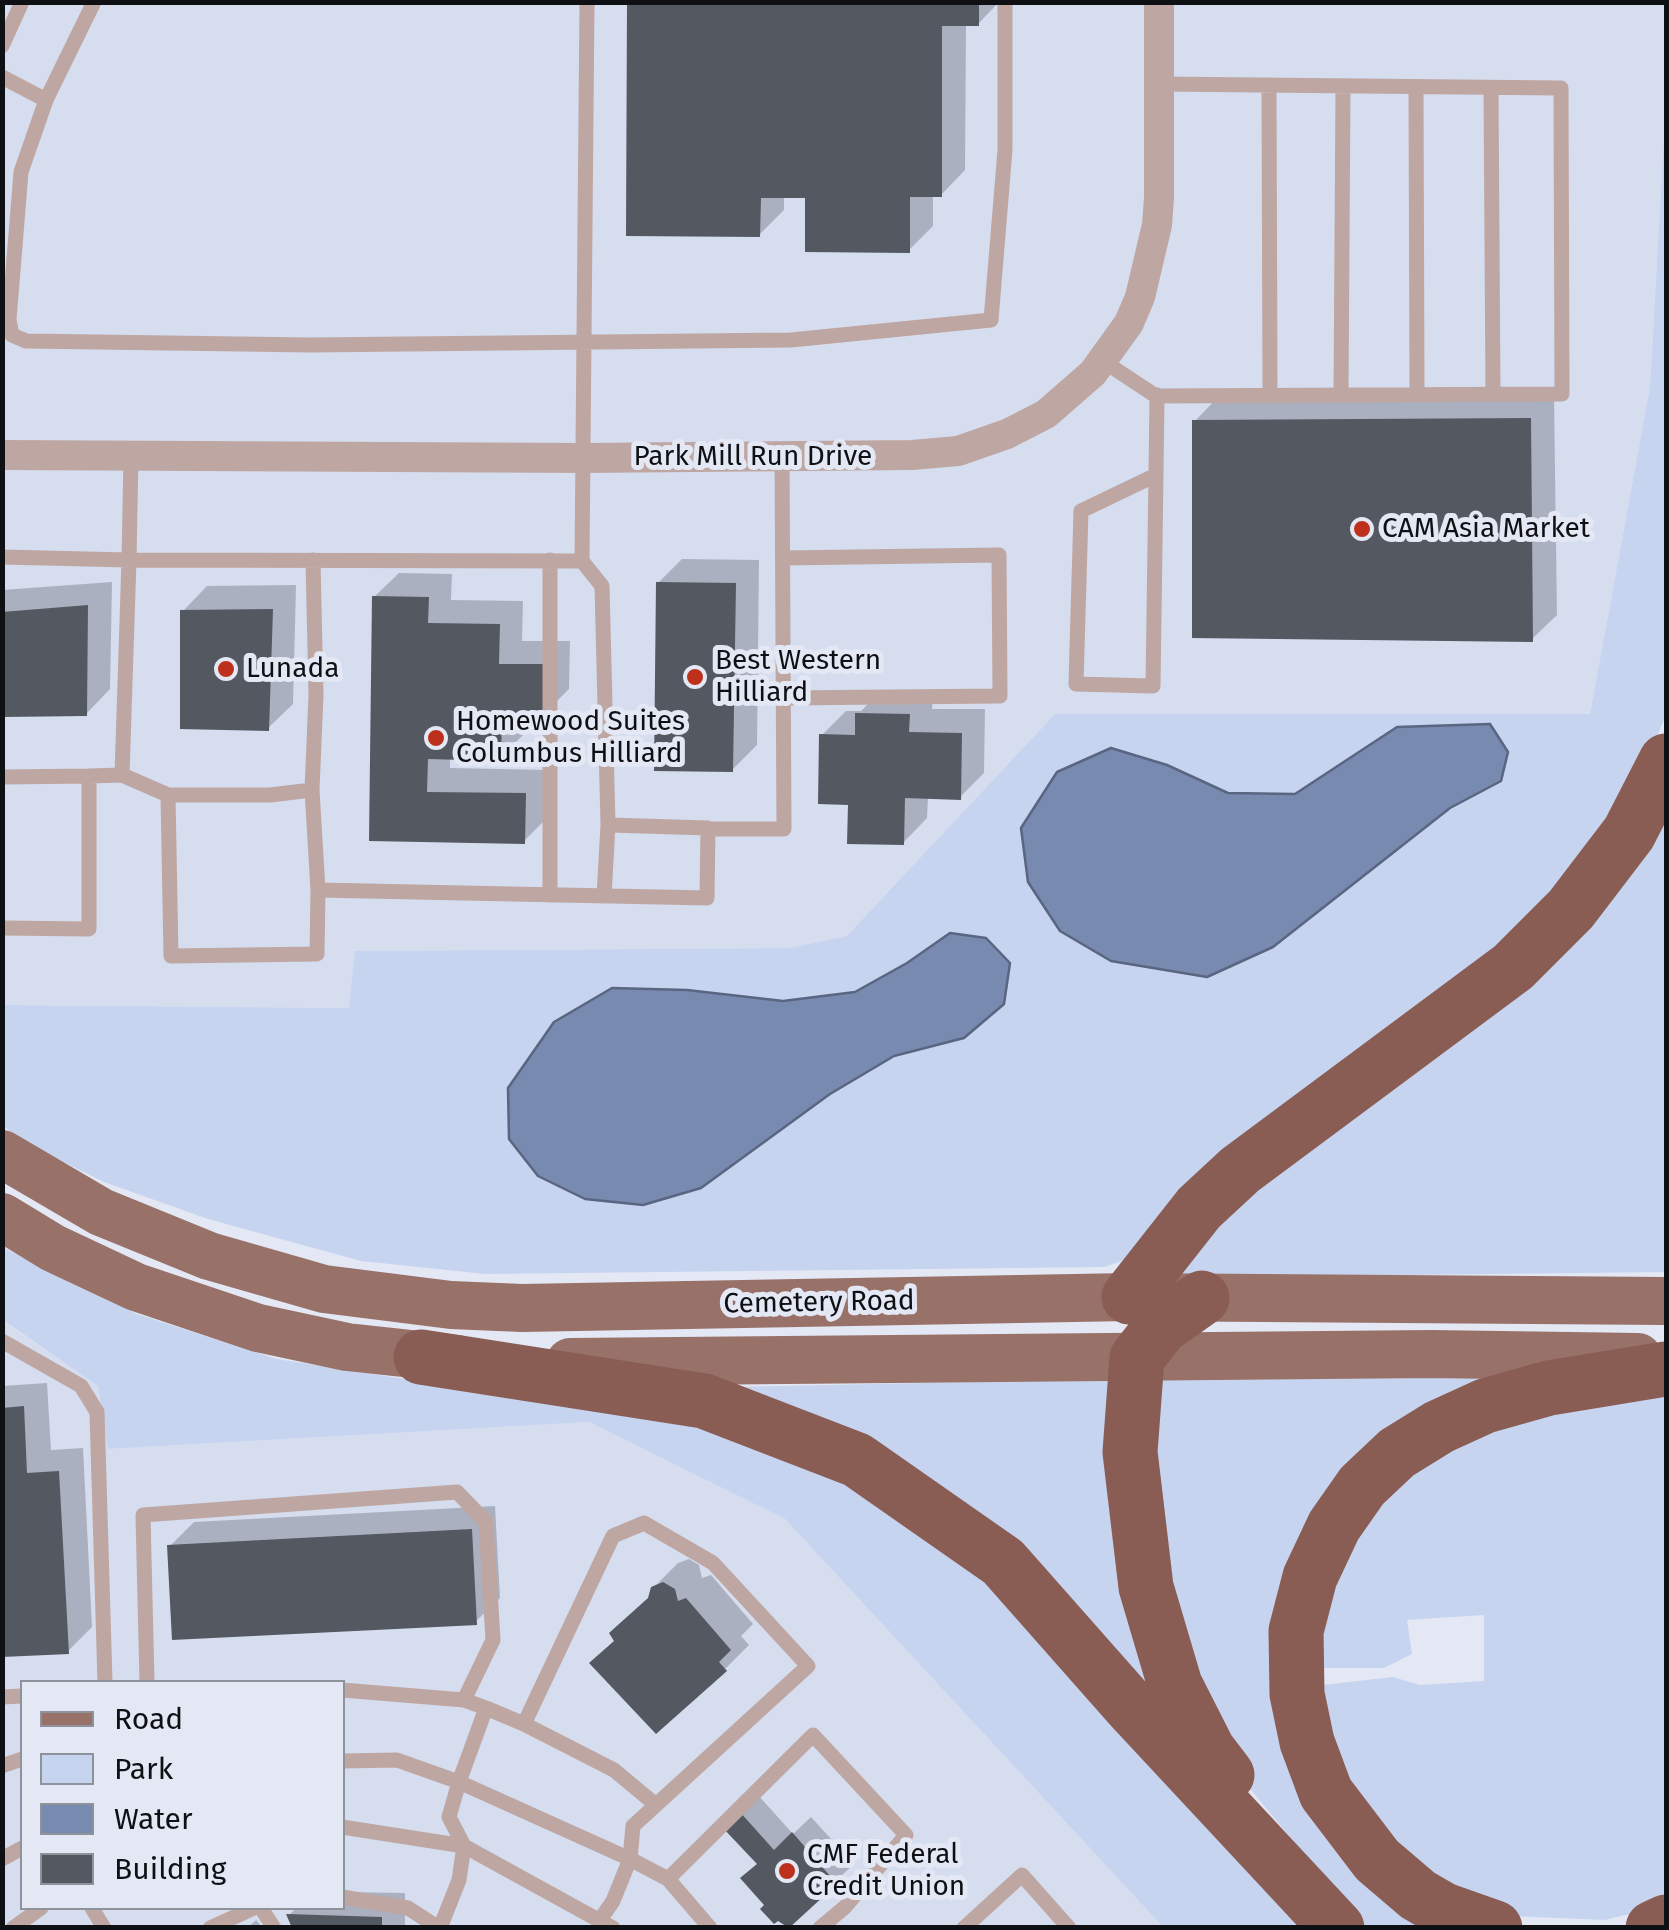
<!DOCTYPE html>
<style>
body{margin:0}
#map{position:relative;width:1669px;height:1930px;overflow:hidden;background:#e3e8f4;font-family:"Fira Sans",sans-serif}
canvas{display:block}
.frame{position:absolute;inset:0;border:5px solid #0e1013;pointer-events:none}
.legend{position:absolute;left:20px;top:1680px;width:325px;height:230px;box-sizing:border-box;background:#e3e8f4;border:2px solid #8e929a;margin:0;padding:12px 18px;list-style:none;font-size:30px;color:#0e1013}
.legend li{display:flex;align-items:center;gap:20px;height:50px}
.legend b{width:50px;border:2px solid #8e929a}
</style>
<div id="map">
<canvas width="1669" height="1930"></canvas>
<div class="frame"></div>
<ul class="legend">
<li><b style="height:12px;background:#987169"></b>Road</li>
<li><b style="height:28px;background:#c7d4f0"></b>Park</li>
<li><b style="height:28px;background:#798ab0"></b>Water</li>
<li><b style="height:28px;background:#535861"></b>Building</li>
</ul>
</div>
<script>
const c = document.querySelector('canvas').getContext('2d');
c.lineJoin = 'round';
function fillPath(path, color) { c.fillStyle = color; c.fill(path, 'evenodd'); }
const poly = rows => new Path2D(rows.map(r => 'M' + r).join(''));
function stroke(path, color, width, dash) { c.strokeStyle = color; c.lineWidth = width; c.lineCap = dash ? 'butt' : 'round'; c.setLineDash(dash || []); c.stroke(path); }
function drawText(font, color, halo, rows, align = 'center') {
  c.font = font + ' "Fira Sans",sans-serif'; c.lineWidth = 10; c.setLineDash([]); c.textBaseline = 'middle'; c.strokeStyle = halo; c.fillStyle = color; for (const [text, x, y, turn = 0] of rows) {
    c.save(); c.translate(x, y); c.rotate((+turn || 0) * Math.PI / 180); c.textAlign = isNaN(turn) ? turn : align; if (halo) c.strokeText(text, 0, 0); c.fillText(text, 0, 0); c.restore();
  }
}
const built = poly([
 [3,3,1666,3,1666,100,1650,387,1590,714,1055,714,848,936,790,948,355,951,350,1008,3,1005],
 [2,1320,98,1386,109,1449,589,1422,785,1519,1163,1927,3,1927],
 [22,1682,342,1682,342,1908,22,1908]
]);
const green = poly([
 [1666,100,1666,715,1629,803,1565,891,1131,1258,1104,1267,485,1274,361,1261,208,1219,104,1182,33,1147,3,1126,3,1005,349,1008,355,951,790,948,847,936,1055,714,1590,714,1650,387],
 [1666,814,1666,1272,1227,1277,1177,1274,1209,1223],
 [2,1247,137,1314,277,1359,761,1435,962,1551,1305,1927,1163,1927,785,1519,589,1422,108,1449,98,1386,3,1320],
 [1510,1377,1386,1448,1282,1688,1449,1927,1364,1927,1228,1762,1159,1602,1157,1380],
 [1116,1379,1195,1753,998,1549,730,1387],
 [1666,1393,1666,1905,1605,1920,1512,1916,1400,1861,1336,1774,1322,1685,1393,1677,1420,1685,1484,1681,1484,1615,1407,1620,1412,1654,1384,1668,1319,1668,1328,1580,1396,1479,1462,1437,1534,1412]
]);
const water = poly([
 [1490,724,1508,752,1501,781,1450,808,1273,947,1207,977,1111,961,1060,931,1028,882,1021,828,1057,772,1111,748,1167,765,1228,793,1295,794,1397,727,1490,724],
 [950,933,986,938,1010,963,1004,1004,964,1038,894,1056,830,1094,701,1188,643,1205,585,1199,538,1176,509,1139,508,1088,554,1022,612,988,687,990,783,1001,855,992,907,963,950,933]
]);
const shadow = poly([
 [629,2,999,2,978,24,966,24,965,170,941,195,933,195,933,226,909,250,808,196,784,196,784,210,759,235],
 [1554,395,1557,615,1532,639,1194,422,1218,397],
 [682,559,759,560,757,745,732,770,658,583],
 [399,573,452,574,451,600,523,601,522,641,570,641,569,689,545,713,524,713,524,734,500,758,450,757,450,768,549,770,548,817,524,841,371,839,374,597],
 [112,582,110,689,86,714,2,714,2,590],
 [296,585,293,704,268,728,183,611,207,586],
 [882,690,933,691,932,709,985,709,984,773,960,797,928,796,927,818,903,843,851,802,822,735,846,711,861,711],
 [47,1383,51,1450,83,1448,92,1627,68,1651,2,1654,2,1386],
 [495,1506,500,1598,475,1622,170,1546,194,1522],
 [689,1559,699,1565,702,1578,711,1575,753,1624,741,1636,749,1645,725,1669,616,1639,651,1596,653,1588,678,1563],
 [758,1795,793,1834,811,1817,854,1864,787,1926,767,1905,759,1863,726,1827],
 [342,1892,405,1893,405,1928,295,1928,289,1915,296,1908,342,1908],
 [256,1920,263,1928,247,1928]
]);
const building = poly([
 [627,2,979,2,979,26,942,26,942,197,910,197,910,253,805,252,805,198,761,198,760,237,626,236],
 [1531,418,1533,642,1192,638,1192,420],
 [656,582,736,583,733,772,654,771],
 [372,596,429,597,428,623,500,624,499,664,547,664,546,716,502,715,501,761,428,759,427,792,526,793,525,844,369,841],
 [88,605,87,716,2,717,2,612],
 [273,609,269,731,180,729,180,610],
 [855,713,910,714,909,732,962,733,961,800,905,798,904,845,847,844,848,805,818,804,819,734,855,735],
 [24,1406,27,1473,59,1471,69,1654,2,1657,2,1408],
 [472,1529,477,1625,172,1640,167,1545],
 [663,1582,675,1589,678,1601,686,1598,731,1650,719,1662,727,1671,656,1734,589,1663,614,1641,609,1633,648,1598,651,1587],
 [739,1811,774,1850,792,1832,837,1884,789,1928,778,1921,774,1924,760,1909,764,1905,740,1878,757,1864,722,1827],
 [286,1914,382,1917,382,1928,292,1928]
]);
const service = poly([
 [94,2,46,100,21,172,9,320,12,335,26,341,311,345,791,340,991,320,1005,150,1005,2],
 [2,46,22,2],
 [2,77,46,100],
 [1269,85,1270,395],
 [1416,87,1417,394],
 [1491,88,1493,394],
 [1103,361,1156,396,1562,394,1561,88,1159,84],
 [1341,395,1343,86],
 [131,456,129,560,582,561],
 [1156,475,1081,511,1076,684,1153,686,1156,475,1157,395],
 [2,557,129,560,122,775],
 [783,558,999,555,1000,696,783,698],
 [550,560,550,895],
 [2,777,89,776],
 [312,790,318,890],
 [168,795,270,795,312,790,316,695,313,560],
 [708,829,784,829,782,456],
 [604,896,608,825],
 [2,928,89,929,89,776,122,775,168,795,171,956,317,954,318,890,707,898,708,828,608,825,602,586,582,561,587,2],
 [2,1341,81,1386,97,1412,105,1682],
 [147,1682,143,1515,457,1492,486,1522,493,1640,464,1700,486,1708,524,1724,613,1536,644,1523,713,1563,808,1666,633,1826,630,1859,459,1782,486,1708],
 [342,1690,464,1700],
 [2,1697,22,1696],
 [524,1724,614,1770,656,1805],
 [342,1761,397,1760,459,1782,449,1817,464,1846,459,1880,440,1928],
 [2,1766,22,1759],
 [342,1827,464,1846,613,1928],
 [2,1859,22,1848],
 [668,1879,710,1928],
 [342,1897,408,1908,439,1928],
 [92,1908,104,1928],
 [261,1908,274,1928],
 [600,1920,613,1901,630,1859,668,1879,813,1735,906,1835,845,1907,820,1928],
 [13,1928,41,1908],
 [210,1928,254,1908],
 [964,1928,1022,1875,1069,1928]
]);
const minor = poly([
 [2,455,584,458,912,455,958,451,1007,434,1046,414,1093,373,1129,323,1140,297,1157,225,1159,198,1159,2]
]);
const primary = poly([
 [2,1154,101,1212,209,1256,324,1289,451,1305,522,1308,1129,1297,1666,1301],
 [2,1217,53,1248,136,1287,258,1328,347,1347,458,1359],
 [570,1362,1431,1354,1638,1357]
]);
const motorway = poly([
 [1129,1297,1199,1208,1240,1170,1513,967,1571,909,1629,833,1666,761],
 [1202,1298,1161,1327,1137,1358,1130,1452,1146,1587,1175,1685,1208,1750,1227,1775],
 [421,1357,704,1401,857,1460,1003,1562,1132,1708,1337,1928],
 [1495,1928,1444,1910,1418,1895,1377,1860,1326,1793,1307,1742,1297,1694,1296,1631,1310,1577,1334,1526,1362,1486,1397,1453,1439,1427,1485,1406,1549,1388,1666,1369],
 [1653,1928,1666,1922]
]);
const markers = [
 [1362,529,10,"#bd311c"],
 [226,669,10,"#bd311c"],
 [695,677,10,"#bd311c"],
 [436,738,10,"#bd311c"],
 [787,1871,10,"#bd311c"]
];
const streetNames = [
 ["Park Mill Run Drive",753,457],
 ["Cemetery Road",819,1303,-1]
];
const poiNames = [
 ["CAM Asia Market",1382,529],
 ["Best Western",715,661],
 ["Hilliard",715,693],
 ["Lunada",246,669],
 ["Homewood Suites",456,722],
 ["Columbus Hilliard",456,754],
 ["CMF Federal",807,1855],
 ["Credit Union",807,1887]
];
fillPath(built, '#d5ddef');
fillPath(green, '#c7d4f0');
fillPath(water, '#798ab0');
stroke(water, '#596581', 2.5);
fillPath(shadow, '#0003');
fillPath(building, '#535861');
stroke(service, '#bea7a3', 15);
stroke(minor, '#bea7a3', 30);
stroke(primary, '#987169', 48);
stroke(motorway, '#8a5d54', 55);
for (const [x, y, r, color] of markers) { const dot = new Path2D(); dot.arc(x, y, r, 0, 2 * Math.PI); c.fillStyle = color; c.fill(dot); stroke(dot, '#e3e8f4', 4); }
drawText('28px', '#0e1013', '#e3e8f4', streetNames);
drawText('28px', '#0e1013', '#e3e8f4', poiNames, 'left');
</script>
